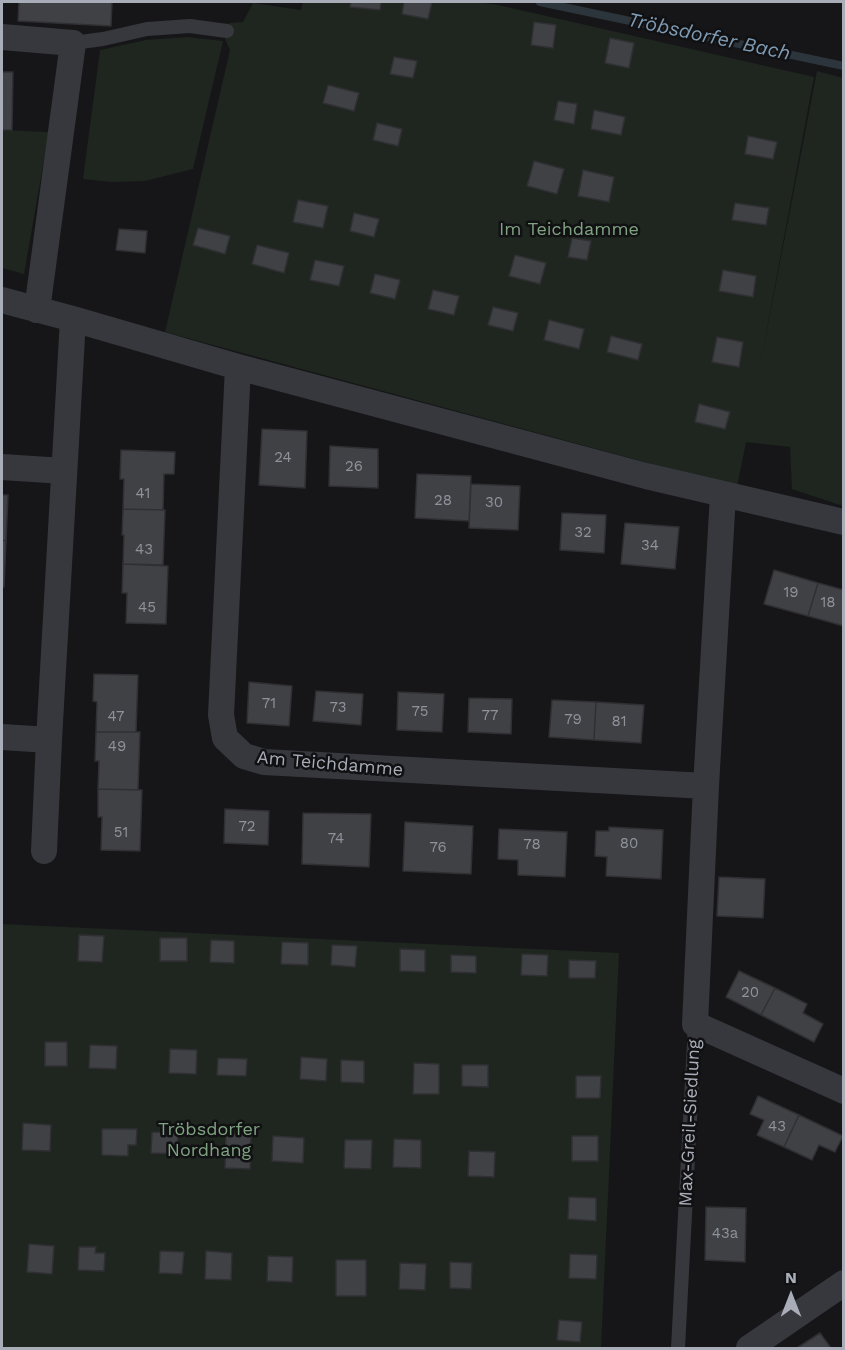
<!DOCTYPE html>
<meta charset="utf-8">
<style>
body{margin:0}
#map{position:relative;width:845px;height:1350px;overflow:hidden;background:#161618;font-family:"Work Sans",sans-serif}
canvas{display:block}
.frame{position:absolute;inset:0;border:3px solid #a8adb8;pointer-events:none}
.north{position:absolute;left:761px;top:1266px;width:60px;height:60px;-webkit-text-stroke:4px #111113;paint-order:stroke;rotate:0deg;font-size:16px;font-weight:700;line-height:24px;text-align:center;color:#a8adb8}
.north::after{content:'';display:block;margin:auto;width:21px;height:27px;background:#a8adb8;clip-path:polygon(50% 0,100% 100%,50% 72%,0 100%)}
</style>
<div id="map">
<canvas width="845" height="1350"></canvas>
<div class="frame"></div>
<div class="north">N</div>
</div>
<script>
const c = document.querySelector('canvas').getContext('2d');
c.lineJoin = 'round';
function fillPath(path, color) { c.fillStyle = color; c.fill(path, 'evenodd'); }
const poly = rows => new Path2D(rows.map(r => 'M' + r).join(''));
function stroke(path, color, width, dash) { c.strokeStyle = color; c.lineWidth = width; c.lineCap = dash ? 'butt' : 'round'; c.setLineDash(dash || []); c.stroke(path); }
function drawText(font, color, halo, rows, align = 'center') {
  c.font = font + ' "Work Sans",sans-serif'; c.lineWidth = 5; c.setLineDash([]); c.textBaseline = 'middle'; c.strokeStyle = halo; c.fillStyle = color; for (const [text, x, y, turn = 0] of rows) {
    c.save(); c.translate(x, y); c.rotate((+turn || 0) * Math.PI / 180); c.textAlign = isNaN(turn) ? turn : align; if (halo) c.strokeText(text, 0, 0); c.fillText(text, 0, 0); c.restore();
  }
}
const green = poly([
 [303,2,478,2,498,5,814,77,760,366,817,71,843,78,843,506,792,489,790,447,746,442,737,487,165,332,230,50,225,39,229,23,243,22,253,3,301,10],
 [187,37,223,41,193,169,145,181,112,182,83,179,100,50,146,40],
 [2,130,49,132,24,274,2,268],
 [2,924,619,953,601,1348,2,1348]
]);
const stream = poly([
 [540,2,844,66]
]);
const building = poly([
 [19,2,112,2,111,26,18,21,19,2],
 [351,2,381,2,380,10,350,7,351,2],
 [404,2,432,2,428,19,402,14,404,2],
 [534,22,556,25,553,48,531,45,534,22],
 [610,38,634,43,629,68,605,63,610,38],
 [394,57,417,61,413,78,390,74,394,57],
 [2,72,13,72,12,130,2,130,2,72],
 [328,85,359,93,354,111,323,103,328,85],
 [558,101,577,104,574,124,554,120,558,101],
 [594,110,625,117,621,135,591,129,594,110],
 [377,123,402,129,398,146,373,140,377,123],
 [748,136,777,142,773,159,745,154,748,136],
 [534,161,564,169,557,194,527,186,534,161],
 [583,170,614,177,609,202,578,196,583,170],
 [298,200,328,206,323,228,293,222,298,200],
 [735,203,769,208,766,225,732,220,735,203],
 [354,213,379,219,374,237,350,231,354,213],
 [198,228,230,236,225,254,193,245,198,228],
 [119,229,147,231,145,253,116,250,119,229],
 [572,238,591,241,587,260,568,257,572,238],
 [257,245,289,253,284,273,252,264,257,245],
 [515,255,546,263,540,284,509,276,515,255],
 [315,260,344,266,339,286,310,280,315,260],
 [723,270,756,276,753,297,719,291,723,270],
 [375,274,400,280,395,299,370,293,375,274],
 [433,290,459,296,454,315,428,309,433,290],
 [493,307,518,313,513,331,488,325,493,307],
 [549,320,584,329,579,349,544,340,549,320],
 [611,336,642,344,638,360,607,352,611,336],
 [717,337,743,342,739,367,712,362,717,337],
 [699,404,730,412,725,429,695,422,699,404],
 [262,429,307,431,305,488,259,485,262,429],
 [330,446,378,449,378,488,329,486,330,446],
 [121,450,175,452,174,474,164,474,163,510,123,509,124,479,120,479,121,450],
 [417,474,471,476,469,521,415,518,417,474],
 [471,484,520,486,518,530,469,528,471,484],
 [2,495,8,495,6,541,2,540,2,495],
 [123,509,165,510,163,565,123,564,124,535,122,535,123,509],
 [562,513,606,515,604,553,560,550,562,513],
 [625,523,679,527,675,569,621,564,625,523],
 [2,540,6,541,4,587,2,587,2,540],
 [123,564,168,566,166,624,126,623,127,593,122,593,123,564],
 [774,570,818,583,808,616,764,604,774,570],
 [818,583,844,590,844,626,808,616,818,583],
 [94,674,138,675,136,732,96,732,97,702,93,701,94,674],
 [249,682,292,686,289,726,247,723,249,682],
 [316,691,363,694,361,725,313,721,316,691],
 [398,692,444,694,442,732,397,730,398,692],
 [469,698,512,699,511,734,468,732,469,698],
 [552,700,596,702,594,740,549,737,552,700],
 [596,702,644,705,641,743,594,740,596,702],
 [96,732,140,732,138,790,98,789,99,761,95,761,96,732],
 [98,789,142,790,140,851,101,850,102,817,98,817,98,789],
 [225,809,269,811,268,845,224,843,225,809],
 [303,813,371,814,369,867,302,864,303,813],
 [405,822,473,826,471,874,403,871,405,822],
 [609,827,663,830,661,879,606,876,607,857,595,856,596,831,609,831,609,827],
 [499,829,567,832,565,877,518,875,518,860,498,859,499,829],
 [719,877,765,879,763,918,717,916,719,877],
 [79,935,104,936,102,962,78,961,79,935],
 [160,938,187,938,187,961,160,961,160,938],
 [211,940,234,941,234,963,210,962,211,940],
 [282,942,308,943,308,965,281,964,282,942],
 [332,945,357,946,355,967,331,965,332,945],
 [400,949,425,950,425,972,400,971,400,949],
 [522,954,548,955,547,976,521,975,522,954],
 [451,955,476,956,476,973,451,972,451,955],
 [569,960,596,961,595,978,569,978,569,960],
 [739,971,775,988,761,1015,726,997,739,971],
 [775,988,807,1004,803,1013,823,1024,814,1042,761,1015,775,988],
 [45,1042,67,1042,67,1066,45,1066,45,1042],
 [90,1045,117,1046,116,1069,89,1068,90,1045],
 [170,1049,197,1050,196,1074,169,1073,170,1049],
 [301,1057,327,1059,326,1081,300,1079,301,1057],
 [218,1058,247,1059,246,1076,217,1075,218,1058],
 [341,1060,364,1061,364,1083,341,1082,341,1060],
 [414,1063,439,1064,439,1094,413,1094,414,1063],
 [462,1065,488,1065,488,1087,462,1086,462,1065],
 [576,1076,601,1076,600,1098,576,1098,576,1076],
 [758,1096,799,1115,784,1147,757,1135,764,1120,750,1114,758,1096],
 [799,1115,843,1136,835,1152,819,1145,812,1160,784,1147,799,1115],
 [23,1123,51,1125,50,1151,22,1150,23,1123],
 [102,1129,137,1129,136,1145,128,1145,128,1156,102,1155,102,1129],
 [152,1132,178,1133,177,1154,151,1153,152,1132],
 [226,1134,251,1135,250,1169,225,1168,226,1134],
 [273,1136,304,1138,303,1163,272,1161,273,1136],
 [572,1136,598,1136,598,1161,572,1161,572,1136],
 [394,1139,421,1140,421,1168,393,1167,394,1139],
 [345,1140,372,1140,371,1169,344,1168,345,1140],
 [469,1151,495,1152,494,1177,468,1176,469,1151],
 [569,1197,596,1198,596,1221,568,1219,569,1197],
 [706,1207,746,1208,745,1262,705,1260,706,1207],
 [29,1244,54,1246,52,1274,27,1272,29,1244],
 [79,1247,96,1247,95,1253,105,1253,104,1271,78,1270,79,1247],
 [160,1251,184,1252,182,1274,159,1273,160,1251],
 [206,1251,232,1253,231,1280,205,1279,206,1251],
 [570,1254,597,1255,596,1279,569,1278,570,1254],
 [268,1256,293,1257,292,1282,267,1281,268,1256],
 [336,1260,366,1260,366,1296,336,1296,336,1260],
 [450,1262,472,1263,471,1289,450,1288,450,1262],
 [400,1263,426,1264,425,1290,399,1289,400,1263],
 [559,1320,582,1322,580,1342,557,1340,559,1320],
 [820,1333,831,1348,797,1348,820,1333]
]);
const lane = poly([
 [73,43,103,39,147,29,190,26,227,31],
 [678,1348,695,1024]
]);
const street = poly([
 [2,37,73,43,37,310],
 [2,300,73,319,238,367,646,476,844,522],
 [238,367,221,715,225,738,244,756,264,762,706,786],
 [2,467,64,471],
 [723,495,706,786,695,1024,844,1091],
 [2,737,49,740],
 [44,851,49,740,73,319],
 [749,1348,844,1283]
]);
const numberNames = [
 ["24",283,458],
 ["26",354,467],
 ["41",143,494],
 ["28",443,501],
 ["30",494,503],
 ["32",583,533],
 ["34",650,546],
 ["43",144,550],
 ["19",791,593],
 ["18",828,603],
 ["45",147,608],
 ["71",269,704],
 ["73",338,708],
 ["75",420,712],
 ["77",490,716],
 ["47",116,717],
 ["79",573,720],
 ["81",619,722],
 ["49",117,747],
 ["72",247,827],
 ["51",121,833],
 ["74",336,839],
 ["80",629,844],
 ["78",532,845],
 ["76",438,848],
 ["20",750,993],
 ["43",777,1127],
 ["43a",725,1234]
];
const parkNames = [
 ["Im Teichdamme",569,230],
 ["Tröbsdorfer",209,1130],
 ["Nordhang",209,1151]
];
const streetNames = [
 ["Am Teichdamme",330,764,5],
 ["Max-Greil-Siedlung",690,1123,-87]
];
const waterNames = [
 ["Tröbsdorfer Bach",709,37,12]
];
fillPath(green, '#1e261f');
stroke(stream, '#2c353c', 8);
fillPath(building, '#404145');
stroke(building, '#303034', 1.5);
stroke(lane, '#37383d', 14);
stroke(street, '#37383d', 26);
drawText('15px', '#8e929b', null, numberNames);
drawText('18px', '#7fa381', '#111113', parkNames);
drawText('18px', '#a8adb8', '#111113', streetNames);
drawText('italic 20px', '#7f9bb3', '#111113', waterNames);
</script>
